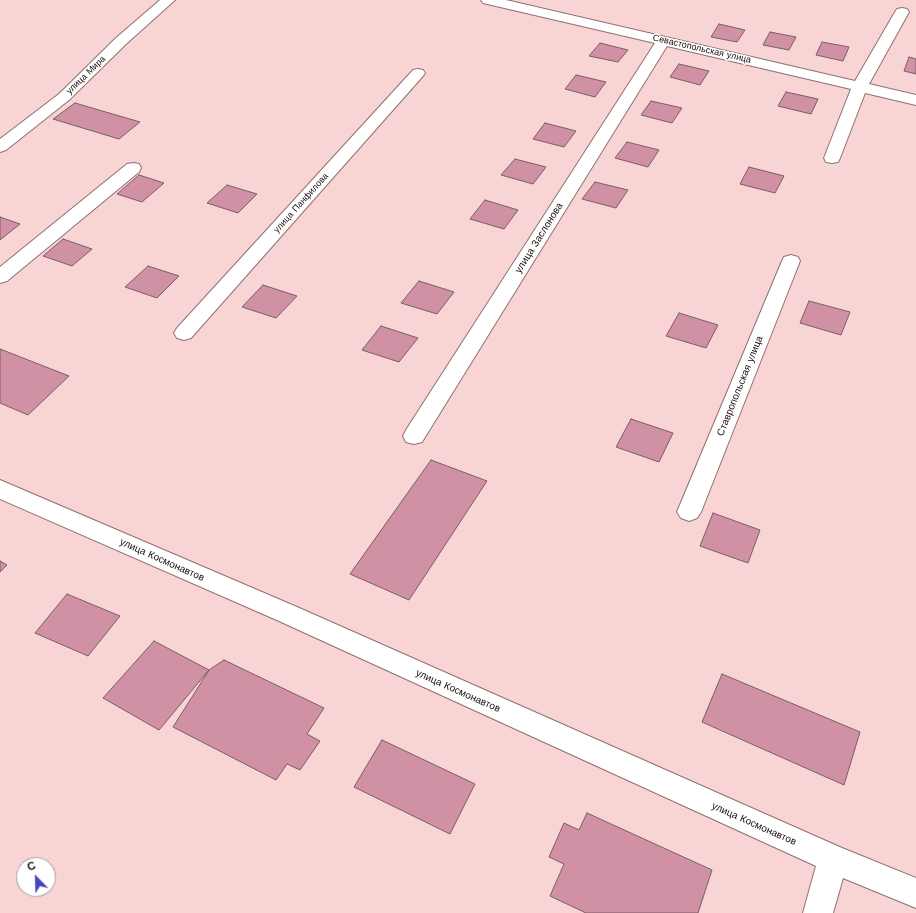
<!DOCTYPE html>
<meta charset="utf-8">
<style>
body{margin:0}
#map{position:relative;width:916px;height:913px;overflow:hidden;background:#f8d5d4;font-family:"Work Sans",sans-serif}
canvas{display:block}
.north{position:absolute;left:16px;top:857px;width:40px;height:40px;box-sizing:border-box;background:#fff;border:1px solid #a39e9e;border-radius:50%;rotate:337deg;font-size:11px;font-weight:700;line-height:16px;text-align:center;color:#180d0c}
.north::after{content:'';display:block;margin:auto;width:14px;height:18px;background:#4846bc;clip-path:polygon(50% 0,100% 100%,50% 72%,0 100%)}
</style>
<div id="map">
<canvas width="916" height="913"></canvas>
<div class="north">С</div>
</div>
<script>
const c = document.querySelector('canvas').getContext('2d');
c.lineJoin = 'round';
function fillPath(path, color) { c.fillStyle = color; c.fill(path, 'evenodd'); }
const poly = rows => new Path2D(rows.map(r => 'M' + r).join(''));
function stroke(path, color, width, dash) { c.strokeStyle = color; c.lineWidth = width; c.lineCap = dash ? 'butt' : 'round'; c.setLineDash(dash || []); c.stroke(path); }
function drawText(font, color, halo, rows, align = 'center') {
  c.font = font + ' "Work Sans",sans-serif'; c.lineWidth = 3; c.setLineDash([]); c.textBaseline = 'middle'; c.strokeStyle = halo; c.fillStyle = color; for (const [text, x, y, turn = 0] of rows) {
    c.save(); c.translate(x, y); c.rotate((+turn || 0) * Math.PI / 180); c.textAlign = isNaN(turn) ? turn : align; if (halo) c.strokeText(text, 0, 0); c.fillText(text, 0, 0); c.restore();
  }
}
const building = poly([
 [719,24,745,30,737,42,711,37,719,24],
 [770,32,796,37,789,50,763,45,770,32],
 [822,42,849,47,843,61,816,55,822,42],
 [600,43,628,50,618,62,589,56,600,43],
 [909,57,916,59,916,74,904,71,909,57],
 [679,64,709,71,700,85,670,77,679,64],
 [576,75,606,82,595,97,565,89,576,75],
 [786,92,818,99,811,114,778,106,786,92],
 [651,101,682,108,672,123,641,115,651,101],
 [75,103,140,122,119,139,53,119,75,103],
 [545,123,576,131,564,147,533,139,545,123],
 [627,142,659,150,648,167,615,158,627,142],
 [515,159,546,167,533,184,501,175,515,159],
 [749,167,784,176,775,193,740,184,749,167],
 [139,175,164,183,142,202,117,194,139,175],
 [595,182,628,190,616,208,582,199,595,182],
 [227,185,257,194,238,213,207,203,227,185],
 [485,200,518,210,504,229,470,219,485,200],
 [0,217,20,224,0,240,0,217],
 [63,239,92,249,72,266,43,256,63,239],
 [148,266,179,276,157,298,125,287,148,266],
 [419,281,454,292,437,314,401,303,419,281],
 [263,285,297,296,276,318,242,307,263,285],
 [809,301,850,312,841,335,800,323,809,301],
 [679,313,718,325,706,348,666,336,679,313],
 [381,326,418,338,399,362,362,350,381,326],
 [0,349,69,376,28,415,0,403,0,349],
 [631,419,673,433,659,462,616,447,631,419],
 [431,460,487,481,409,600,350,574,431,460],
 [713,513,760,530,748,563,700,546,713,513],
 [0,561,7,565,0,572,0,561],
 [67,594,120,616,88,656,35,633,67,594],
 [154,641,209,670,159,730,103,698,154,641],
 [224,660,324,708,307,734,320,741,300,770,287,764,276,780,173,727,209,670,224,660],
 [722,674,860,732,844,785,702,722,722,674],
 [382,740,475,784,450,834,354,787,382,740],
 [587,813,712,870,698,913,586,913,550,896,564,864,549,857,564,823,579,830,587,813]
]);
const street = poly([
 [160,0,175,0,126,44,69,100,6,150,0,152,0,139,59,94,116,38,160,0],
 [481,0,506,0,855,81,895,12,897,9,902,8,907,9,909,12,869,84,916,95,916,105,865,93,840,158,838,162,832,163,826,162,824,158,851,89,667,46,422,442,414,444,406,442,403,436,406,430,655,43,483,3,481,0],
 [418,69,423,70,425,73,423,76,191,338,184,340,177,338,174,333,177,328,413,70,418,69],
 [133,163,139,164,141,168,139,172,7,281,0,283,0,267,127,164,133,163],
 [791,255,798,257,800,261,701,512,697,518,689,521,681,518,677,512,782,261,784,257,791,255],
 [0,480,297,607,842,848,916,878,916,908,843,878,833,913,803,913,816,866,279,621,0,499,0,480]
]);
const farStreetnames = [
 ["Севастопольская улица",702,49,13],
 ["улица Мира",86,75,-44],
 ["улица Панфилова",301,203,-48]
];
const streetNames = [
 ["улица Заслонова",539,238,-58],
 ["Ставропольская улица",740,386,-68],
 ["улица Космонавтов",162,560,24],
 ["улица Космонавтов",458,691,24],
 ["улица Космонавтов",754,824,24]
];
fillPath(building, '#cf91a3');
stroke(building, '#7a5d65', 1);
stroke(street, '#8e706f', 2);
fillPath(street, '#fff');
drawText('9px', '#180d0c', '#fff', farStreetnames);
drawText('10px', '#180d0c', '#fff', streetNames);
</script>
